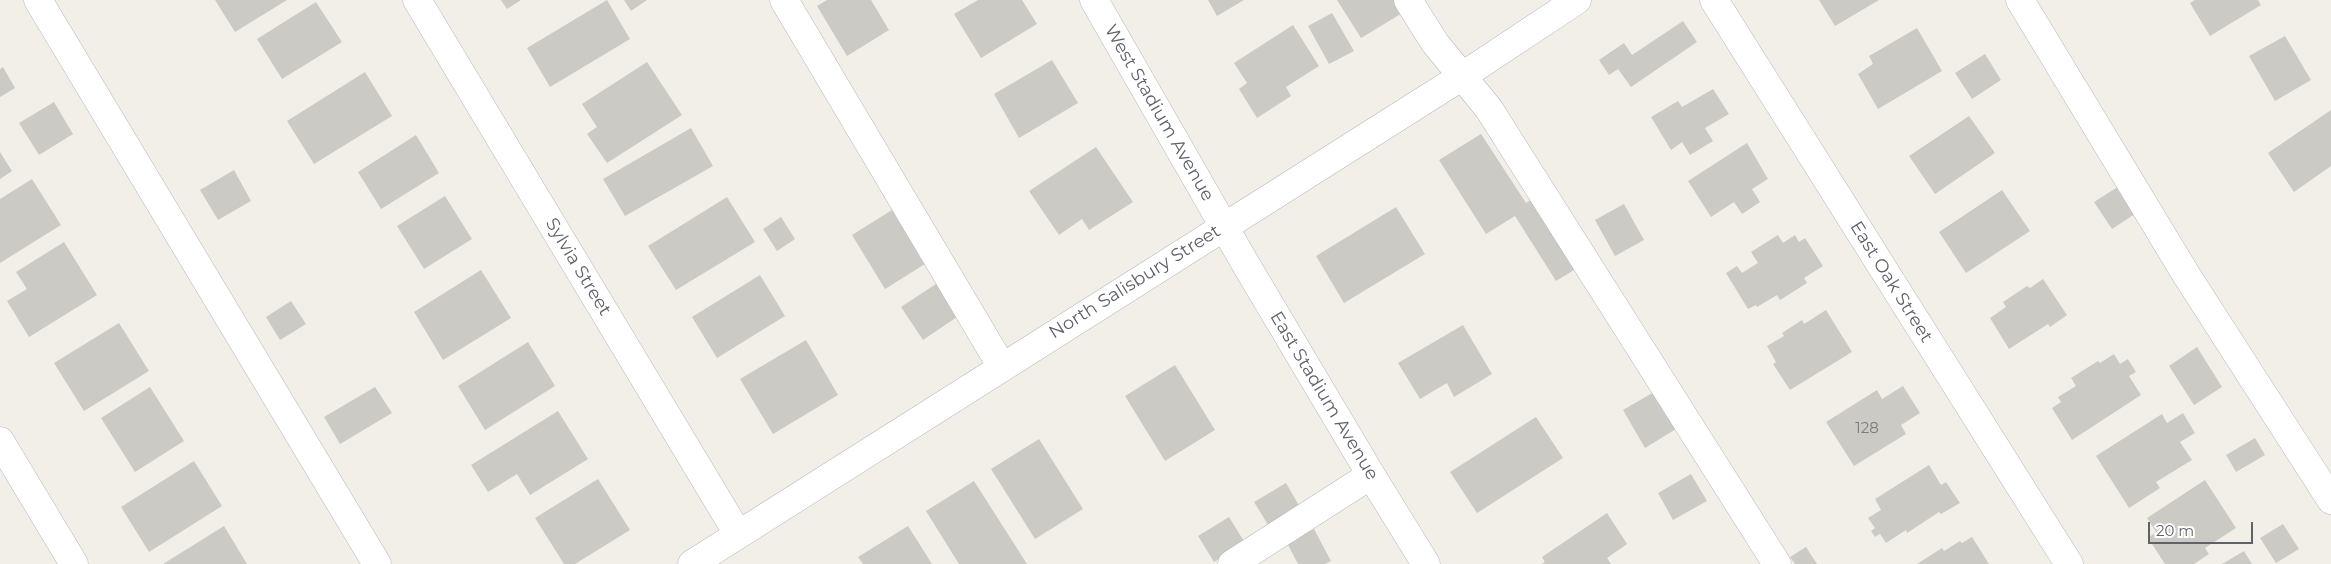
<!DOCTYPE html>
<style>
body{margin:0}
#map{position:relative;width:2331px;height:564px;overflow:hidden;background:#f1efe8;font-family:Montserrat,sans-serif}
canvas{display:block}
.scale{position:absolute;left:2148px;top:522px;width:105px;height:22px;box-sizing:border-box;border:2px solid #5f6368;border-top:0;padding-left:6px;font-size:15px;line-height:18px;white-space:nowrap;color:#5f6368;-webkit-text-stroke:4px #fff;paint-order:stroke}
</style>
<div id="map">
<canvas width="2331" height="564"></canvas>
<div class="scale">20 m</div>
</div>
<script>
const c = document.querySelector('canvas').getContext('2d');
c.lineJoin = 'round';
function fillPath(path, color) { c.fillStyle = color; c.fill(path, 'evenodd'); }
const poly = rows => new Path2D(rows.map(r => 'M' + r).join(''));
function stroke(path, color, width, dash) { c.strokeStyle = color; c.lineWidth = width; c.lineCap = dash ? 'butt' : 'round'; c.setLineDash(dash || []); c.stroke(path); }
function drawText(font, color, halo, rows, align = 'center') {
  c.font = font + ' Montserrat,sans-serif'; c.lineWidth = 4.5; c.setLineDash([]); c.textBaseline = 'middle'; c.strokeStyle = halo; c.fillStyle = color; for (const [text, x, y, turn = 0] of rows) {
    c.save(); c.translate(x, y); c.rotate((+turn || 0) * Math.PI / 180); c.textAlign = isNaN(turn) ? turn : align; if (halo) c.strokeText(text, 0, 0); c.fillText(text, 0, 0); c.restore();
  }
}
const building = poly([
 [215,0,287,0,235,32],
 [501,0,521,0,507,9],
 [607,0,630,39,550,87,527,48],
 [624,0,647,0,631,11],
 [827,0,871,0,889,30,847,56,817,6],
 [978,0,1022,0,1037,24,981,58,954,14],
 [1208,0,1244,0,1217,16],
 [1337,0,1397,0,1404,12,1361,38],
 [1819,0,1879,0,1835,26],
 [2195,0,2258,0,2261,5,2210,36,2190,3],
 [316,2,342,42,282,79,257,39],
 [1332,13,1354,51,1329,64,1308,26],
 [1683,21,1697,42,1631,87,1618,69,1609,75,1599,60,1624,43,1632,55],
 [1293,25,1319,66,1286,87,1291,96,1257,118,1239,89,1247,83,1234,63],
 [1917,28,1942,71,1878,109,1858,74,1873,64,1869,56],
 [2285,36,2311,80,2275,101,2249,56],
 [1985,54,2001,80,1972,99,1955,73],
 [1052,60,1078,103,1019,138,994,94],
 [647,62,682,115,607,163,587,134,597,127,582,104],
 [3,67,15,88,0,97,0,69],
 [365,72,392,116,314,164,287,121],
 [1713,89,1729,114,1705,128,1713,141,1690,155,1682,142,1671,150,1651,117,1678,101,1682,107],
 [54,102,73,134,39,155,19,123],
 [2331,110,2331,166,2294,192,2268,153],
 [1969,116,1995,153,1935,194,1909,156],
 [691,128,713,166,625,216,603,179],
 [1481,134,1526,203,1534,198,1579,267,1556,281,1515,216,1486,234,1439,160],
 [416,135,439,173,381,209,358,172],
 [1747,143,1768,179,1752,189,1760,202,1742,214,1734,202,1711,217,1688,181],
 [1096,147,1133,202,1089,230,1082,219,1059,235,1029,191],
 [0,152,12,171,0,179],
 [234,170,251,201,218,220,200,190],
 [32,179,61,225,0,263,0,199],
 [2124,183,2141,210,2112,229,2094,202],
 [2002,190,2030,231,1966,273,1939,232],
 [445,196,472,239,424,269,397,226],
 [727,197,755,242,676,290,648,246],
 [1624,204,1644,240,1615,256,1595,220],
 [1396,207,1425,254,1344,303,1316,256],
 [892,210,925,264,885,289,852,235],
 [781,217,795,239,777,251,763,229],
 [1778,235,1783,243,1795,235,1799,242,1805,238,1823,266,1804,278,1807,283,1780,300,1777,295,1757,307,1756,305,1748,309,1726,273,1737,266,1742,273,1758,263,1751,252],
 [64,242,97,295,29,337,7,301,27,289,16,272],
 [481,270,511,318,443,360,414,312],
 [760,275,785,316,717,358,692,317],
 [2043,279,2067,315,2050,327,2048,324,2009,349,1990,318,2006,307,2003,302,2027,286,2030,288],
 [939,282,960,315,923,340,901,307],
 [291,301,306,324,280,340,266,317],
 [1826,310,1852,352,1790,390,1773,364,1776,362,1767,346,1784,336,1782,333,1802,320,1804,324],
 [119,323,149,371,84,411,54,363],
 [1463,325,1492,374,1454,397,1447,383,1420,399,1398,363],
 [806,340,838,395,773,434,740,379],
 [528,342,555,386,485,430,458,386],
 [2197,347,2222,387,2194,405,2169,366],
 [2114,354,2120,364,2128,359,2136,372,2129,376,2141,395,2072,440,2052,408,2061,402,2058,397,2076,386,2071,378,2098,361,2100,363],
 [1175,365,1215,430,1165,461,1125,396],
 [1903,386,1920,413,1901,425,1906,434,1854,466,1826,422,1877,390,1882,399],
 [150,387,184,441,135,472,101,418],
 [375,387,392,413,340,444,324,417],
 [1654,392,1676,429,1645,448,1623,410],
 [558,411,588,459,530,495,517,474,488,492,471,465],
 [2183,413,2195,433,2180,442,2192,460,2156,482,2160,488,2129,508,2096,456,2162,414,2167,423],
 [1536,417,1563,458,1477,513,1450,472],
 [2255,438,2265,455,2236,472,2226,455],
 [1039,439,1083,509,1035,539,991,469],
 [194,461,222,506,149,552,121,507],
 [1929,465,1941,485,1946,482,1960,503,1941,514,1939,512,1907,533,1906,530,1886,543,1880,534,1875,537,1871,531,1875,528,1868,518,1881,510,1875,499],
 [1691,474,1707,501,1673,520,1658,493],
 [598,479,630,530,575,564,564,564,535,518],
 [2205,480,2236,528,2205,548,2209,554,2194,564,2165,564,2148,538,2156,532,2147,518],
 [974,481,1027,564,959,564,926,511],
 [1286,483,1301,509,1270,528,1254,502],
 [1607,513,1627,544,1607,558,1611,564,1542,564,1545,562,1542,557],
 [1229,517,1245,543,1214,562,1198,536],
 [2283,524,2299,549,2276,563,2260,538],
 [224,526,247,564,163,564],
 [908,526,932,564,863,564,858,557],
 [1314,529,1331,561,1325,564,1298,564,1287,543],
 [1972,537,1989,564,1917,564,1942,548,1944,551,1960,541,1962,543],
 [1806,547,1817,564,1795,564,1790,557],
 [2244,551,2252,564,2222,564]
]);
const minor = poly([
 [38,0,377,564],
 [417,0,738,534],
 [784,0,1002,367],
 [1094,0,1245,263,1371,475,1426,564],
 [1408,0,1435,43,1489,109,1777,564],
 [1714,0,2069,564],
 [2020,0,2187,276,2331,500],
 [0,441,74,564],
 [692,564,1461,77,1577,0],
 [1232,564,1371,475]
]);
const numberNames = [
 ["128",1867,429]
];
const streetNames = [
 ["West Stadium Avenue",1159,113,60],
 ["Sylvia Street",578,267,59],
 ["North Salisbury Street",1135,282,-32],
 ["East Oak Street",1891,282,58],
 ["East Stadium Avenue",1324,396,59]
];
fillPath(building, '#cccac5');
stroke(minor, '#b5b8bc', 29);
stroke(minor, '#fff', 28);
drawText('15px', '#7a7d7f', null, numberNames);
drawText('18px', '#5f6368', '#fff', streetNames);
</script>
